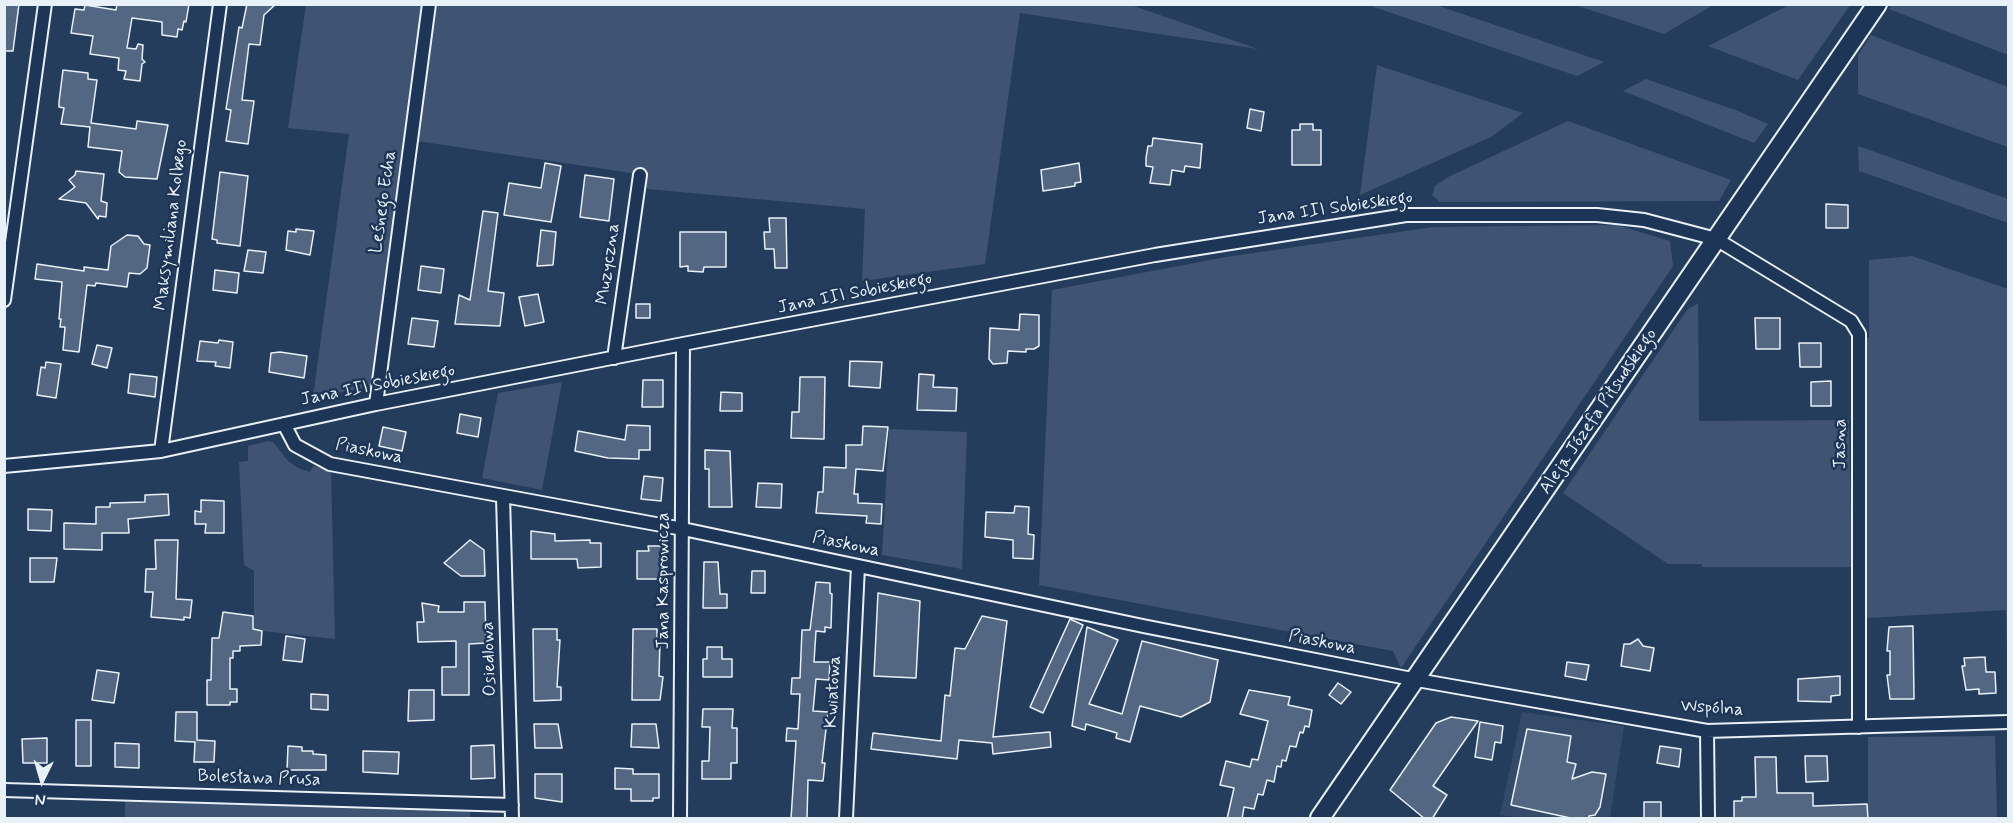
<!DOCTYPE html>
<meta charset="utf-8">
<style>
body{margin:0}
#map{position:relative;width:2013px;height:823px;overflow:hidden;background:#253d5d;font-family:Mynerve,sans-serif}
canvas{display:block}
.frame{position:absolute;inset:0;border:6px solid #e8f1f8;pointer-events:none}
.north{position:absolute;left:12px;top:751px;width:60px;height:60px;-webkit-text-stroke:4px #1d3557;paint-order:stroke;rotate:185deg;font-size:16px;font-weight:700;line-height:24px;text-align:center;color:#e8f1f8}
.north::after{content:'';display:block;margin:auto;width:21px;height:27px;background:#e8f1f8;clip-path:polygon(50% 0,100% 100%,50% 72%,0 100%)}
</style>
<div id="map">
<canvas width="2013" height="823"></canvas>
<div class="frame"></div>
<div class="north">N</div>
</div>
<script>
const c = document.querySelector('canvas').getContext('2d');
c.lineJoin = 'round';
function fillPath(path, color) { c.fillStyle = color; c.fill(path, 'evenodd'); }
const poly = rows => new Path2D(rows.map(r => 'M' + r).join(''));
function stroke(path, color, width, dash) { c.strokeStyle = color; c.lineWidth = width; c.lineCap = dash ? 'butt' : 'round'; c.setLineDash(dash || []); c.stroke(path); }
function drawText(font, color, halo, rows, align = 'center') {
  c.font = font + ' Mynerve,sans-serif'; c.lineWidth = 5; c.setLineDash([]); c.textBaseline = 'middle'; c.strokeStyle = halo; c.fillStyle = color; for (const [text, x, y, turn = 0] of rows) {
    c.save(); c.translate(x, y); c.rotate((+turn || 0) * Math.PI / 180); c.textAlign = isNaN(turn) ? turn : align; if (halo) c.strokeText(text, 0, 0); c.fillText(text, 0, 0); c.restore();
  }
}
const built = poly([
 [1522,712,1624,726,1610,818,1524,818,1500,815]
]);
const green = poly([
 [1128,4,1258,49,1020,13,985,264,862,281,865,209,648,189,631,173,417,141,435,5],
 [306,5,425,5,375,386,341,392,312,404,349,134,288,128],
 [1368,5,1436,5,1604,62,1577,76],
 [1575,5,1713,5,1664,34],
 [1789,5,1850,5,1798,80,1708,46],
 [1892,5,2008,5,2008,55,1889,9],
 [1871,35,2008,87,2008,147,1858,94,1858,55],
 [1377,65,1523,113,1491,137,1360,195],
 [1646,79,1738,111,1768,124,1754,143,1623,91],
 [1568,121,1731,180,1719,201,1440,202,1432,195,1435,186,1448,177],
 [1858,146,2008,199,2008,223,1859,171],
 [1617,225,1670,241,1673,266,1401,668,1393,651,1039,585,1052,290,1226,257,1433,227],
 [1912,256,2008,289,2008,705,2006,610,1867,618,1865,337,1869,338,1869,260],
 [1698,303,1699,421,1849,420,1852,567,1702,567,1702,564,1668,564,1563,493,1687,310],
 [562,382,542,490,482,478,498,393],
 [889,429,967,432,962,569,882,555],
 [269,441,274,443,288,461,298,468,310,472,313,466,331,470,335,639,254,630,254,571,244,565,239,462,248,461,248,446],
 [1995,736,1997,818,1868,818,1868,737],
 [125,800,470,808,470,818,125,818]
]);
const building = poly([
 [4,4,19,4,13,51,4,51,4,4],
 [117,4,189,4,186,22,184,21,182,30,178,29,177,37,162,35,162,22,132,18,127,48,136,49,138,44,143,45,142,59,145,62,142,64,140,81,124,79,126,71,118,70,119,58,90,54,93,36,71,33,75,9,84,10,85,5,116,10,117,4],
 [247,4,276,4,264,15,260,45,249,44,242,100,254,101,248,144,226,141,231,110,226,109,239,27,242,28,247,4],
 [63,70,88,73,88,79,97,80,91,123,136,129,137,121,168,125,157,179,125,177,119,172,122,151,88,147,90,127,61,124,64,108,59,107,59,102,63,70],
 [1250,109,1264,112,1261,131,1247,128,1250,109],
 [1300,124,1313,124,1313,130,1321,130,1321,165,1292,165,1292,130,1300,130,1300,124],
 [1153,138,1202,144,1200,168,1185,166,1184,172,1172,170,1170,185,1150,183,1153,167,1146,166,1146,158,1148,146,1152,146,1153,138],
 [545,163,561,166,551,222,504,215,509,183,541,188,545,163],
 [1079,163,1081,182,1075,183,1075,186,1043,191,1041,170,1079,163],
 [76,171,104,174,101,201,107,203,106,217,99,216,98,219,86,203,59,199,75,187,69,180,75,175,76,171],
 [220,172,248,176,240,246,217,243,217,240,212,239,220,172],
 [585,175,614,179,609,221,580,217,585,175],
 [1826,204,1848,205,1848,228,1826,228,1826,204],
 [483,211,498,213,488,291,504,293,500,326,455,324,459,295,470,300,483,211],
 [769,218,786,218,787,268,775,268,774,249,765,249,764,232,770,232,769,218],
 [296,229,314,231,310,255,286,250,288,231,296,232,296,229],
 [541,230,556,232,553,265,537,266,541,230],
 [680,232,726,232,726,267,704,267,703,272,688,271,688,266,680,267,680,232],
 [127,235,138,236,144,244,150,245,147,268,140,274,129,273,127,287,96,283,95,286,87,285,79,352,63,350,65,327,60,327,61,319,59,319,62,282,35,279,37,264,84,271,84,267,108,270,111,246,127,235],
 [248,250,266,252,263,273,244,271,248,250],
 [421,266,444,269,441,293,418,290,421,266],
 [215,270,239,273,237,293,213,290,215,270],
 [538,294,544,322,525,326,519,297,538,294],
 [636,304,650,304,650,318,636,318,636,304],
 [1020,314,1039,315,1039,346,1034,349,1026,349,1026,352,1008,351,1007,363,993,364,989,359,990,328,1019,330,1020,314],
 [412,318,438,321,434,347,408,344,412,318],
 [1755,318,1780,318,1780,349,1756,349,1755,318],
 [219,340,233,342,230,368,215,366,216,362,197,361,200,341,218,343,219,340],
 [1799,343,1821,343,1821,367,1800,367,1799,343],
 [97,345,112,348,107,368,92,364,97,345],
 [280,352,307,356,304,378,269,372,271,353,280,352],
 [850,361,882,362,880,388,849,386,850,361],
 [46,362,61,364,56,398,37,395,41,367,45,368,46,362],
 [130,374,157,377,155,397,128,393,130,374],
 [919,374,934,375,933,387,957,388,956,411,917,410,919,374],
 [800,377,825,377,824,439,791,438,792,412,799,412,800,377],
 [643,380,663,380,663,407,642,407,643,380],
 [1831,381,1831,406,1811,406,1811,382,1831,381],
 [721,392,742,393,742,411,720,411,721,392],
 [460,414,481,418,478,437,457,433,460,414],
 [627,425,650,426,650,450,639,450,639,459,608,458,575,451,578,431,625,440,627,425],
 [863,426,888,427,883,471,856,469,854,494,858,494,858,503,882,504,881,524,866,523,867,516,816,513,818,492,823,492,824,467,846,468,846,445,862,445,863,426],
 [383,427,406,432,402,451,379,446,383,427],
 [705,450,730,451,732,507,709,507,709,469,705,469,705,450],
 [644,476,663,478,661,501,641,499,644,476],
 [758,483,782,484,781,508,756,507,758,483],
 [168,494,169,515,128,519,129,533,102,533,102,550,64,549,64,523,96,524,96,507,110,507,110,503,145,502,145,495,168,494],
 [201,500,224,501,224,533,205,533,206,524,195,524,195,511,201,512,201,500],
 [1015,506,1029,507,1028,534,1034,535,1033,559,1013,558,1013,540,985,537,986,512,1014,513,1015,506],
 [28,509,52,510,51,531,28,530,28,509],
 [531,531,555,534,555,541,590,540,590,543,601,543,601,567,578,568,577,559,531,559,531,531],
 [155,540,178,540,176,599,192,600,190,618,184,617,184,620,151,617,153,592,145,592,146,569,156,569,155,540],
 [470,540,484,550,485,576,461,576,444,563,470,540],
 [648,546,661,546,661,579,637,579,637,551,649,551,648,546],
 [30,558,57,558,54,582,30,582,30,558],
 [704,562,718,562,720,594,727,594,727,608,703,608,704,562],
 [752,571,765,571,765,593,751,593,752,571],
 [816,582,830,583,830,593,832,594,831,628,825,627,825,632,816,631,814,662,830,662,829,680,816,679,813,711,828,712,822,763,825,763,823,781,808,780,807,819,791,819,796,741,786,741,787,728,798,729,800,694,791,694,792,678,800,678,802,630,810,630,816,582],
 [878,593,920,601,916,678,874,676,878,593],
 [464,602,485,602,486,643,469,644,469,695,442,695,442,667,456,667,456,641,418,642,417,622,424,622,422,603,439,606,438,612,464,612,464,602],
 [223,612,253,616,253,629,262,631,261,645,240,646,240,651,233,651,233,658,230,658,230,689,237,689,237,702,230,702,230,705,207,705,207,680,211,680,212,638,219,638,223,612],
 [982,616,1007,621,993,737,1050,732,1051,747,993,754,992,743,959,740,957,759,871,749,873,733,941,741,945,695,950,696,955,648,965,649,982,616],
 [1070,619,1083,625,1043,713,1030,707,1070,619],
 [1913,626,1914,699,1890,699,1887,675,1890,675,1890,651,1887,651,1889,627,1913,626],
 [1087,627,1118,640,1089,704,1122,714,1142,641,1218,660,1210,702,1181,717,1140,706,1130,742,1116,738,1117,733,1086,724,1085,730,1072,726,1087,627],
 [533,629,557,629,557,640,560,640,557,687,561,687,561,700,534,701,533,629],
 [633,629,657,629,657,640,660,640,659,676,663,677,660,700,632,700,633,629],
 [286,636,305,639,302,662,283,660,286,636],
 [1638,639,1643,646,1654,648,1650,671,1621,666,1624,644,1630,644,1638,639],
 [707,647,722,647,722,659,732,659,732,677,703,677,703,659,707,659,707,647],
 [1985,657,1986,672,1995,672,1996,693,1979,694,1979,689,1966,690,1962,666,1965,666,1964,658,1985,657],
 [1567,662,1589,665,1586,680,1565,676,1567,662],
 [97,670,119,673,114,703,92,700,97,670],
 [1840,676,1840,695,1831,696,1831,702,1798,701,1798,679,1840,676],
 [1338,683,1351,692,1341,704,1329,695,1338,683],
 [409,690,434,690,434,720,408,721,409,690],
 [1249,690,1290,697,1288,705,1312,710,1309,727,1305,726,1303,733,1300,732,1296,747,1290,746,1286,761,1282,760,1281,767,1277,766,1274,782,1267,780,1263,795,1258,794,1254,809,1244,807,1242,819,1227,819,1234,788,1220,785,1226,761,1250,767,1252,759,1258,760,1268,721,1240,714,1249,690],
 [311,694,328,695,328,710,311,709,311,694],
 [703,709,733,709,732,728,737,728,737,763,731,763,731,779,702,779,702,761,709,761,710,727,702,727,703,709],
 [176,712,197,712,197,740,215,741,214,762,194,762,195,742,175,741,176,712],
 [1451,717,1478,721,1433,786,1447,795,1432,819,1425,819,1390,790,1436,723,1451,717],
 [76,720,91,720,91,766,76,766,76,720],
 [1480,722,1503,726,1501,743,1495,742,1492,760,1475,757,1480,722],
 [534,724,558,724,562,748,535,748,534,724],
 [632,724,656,724,659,748,631,747,632,724],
 [1527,729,1571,736,1567,762,1576,764,1572,779,1592,772,1606,774,1600,807,1595,815,1589,816,1588,819,1575,819,1511,805,1527,729],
 [47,738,47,763,23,763,22,739,47,738],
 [115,743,139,744,139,768,115,767,115,743],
 [494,745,495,778,471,779,471,746,494,745],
 [288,746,302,747,302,751,313,751,313,754,326,755,326,770,287,770,288,746],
 [1660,746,1681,749,1679,767,1657,763,1660,746],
 [363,751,399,752,398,774,363,772,363,751],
 [1805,756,1827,756,1828,781,1806,782,1805,756],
 [1755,757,1776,757,1777,793,1813,793,1813,806,1867,804,1868,819,1734,819,1734,801,1742,801,1742,797,1756,797,1755,757],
 [615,768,633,769,633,774,659,774,659,798,653,798,653,801,631,801,631,789,615,789,615,768],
 [535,774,562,774,562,802,535,798,535,774],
 [1644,802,1661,802,1661,819,1644,819,1644,802]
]);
const minor = poly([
 [4,300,45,4],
 [614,358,640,175],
 [376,404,429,4],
 [284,424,295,445,330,464,683,529,1143,626,1417,680,1707,731,2008,722],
 [161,451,220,4],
 [4,466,161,451,376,404,683,344,1155,255,1406,215,1597,215,1644,220,1716,239,1851,321,1859,334,1859,727],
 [503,497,512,818],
 [1707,731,1708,818],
 [4,790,512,805],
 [680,818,683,344],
 [846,818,858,566]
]);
const secondary = poly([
 [1320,818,1877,4]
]);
const streetNames = [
 ["Leśnego Echa",384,202,-82],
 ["Jana III Sobieskiego",1335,209,-8],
 ["Maksymiliana Kolbego",172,225,-83],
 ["Muzyczna",609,264,-82],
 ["Jana III Sobieskiego",855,294,-11],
 ["Jana III Sobieskiego",378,386,-11],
 ["Aleja Józefa Piłsudskiego",1599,412,-56],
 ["Jasna",1841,444,-90],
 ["Piaskowa",369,452,12],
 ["Piaskowa",846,545,12],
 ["Jana Kasprowicza",664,581,-90],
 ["Piaskowa",1322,643,11],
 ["Osiedlowa",490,659,-92],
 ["Kwiatowa",834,692,-87],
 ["Wspólna",1712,709,4],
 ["Bolesława Prusa",259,779,2]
];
fillPath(built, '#334a68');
fillPath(green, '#3e5472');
fillPath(building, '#536782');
stroke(building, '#e8f1f8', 1.5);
stroke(minor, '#e8f1f8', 16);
stroke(secondary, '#e8f1f8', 22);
stroke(minor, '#1d3557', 12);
stroke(secondary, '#1d3557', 18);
drawText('18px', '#e8f1f8', '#1d3557', streetNames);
</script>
